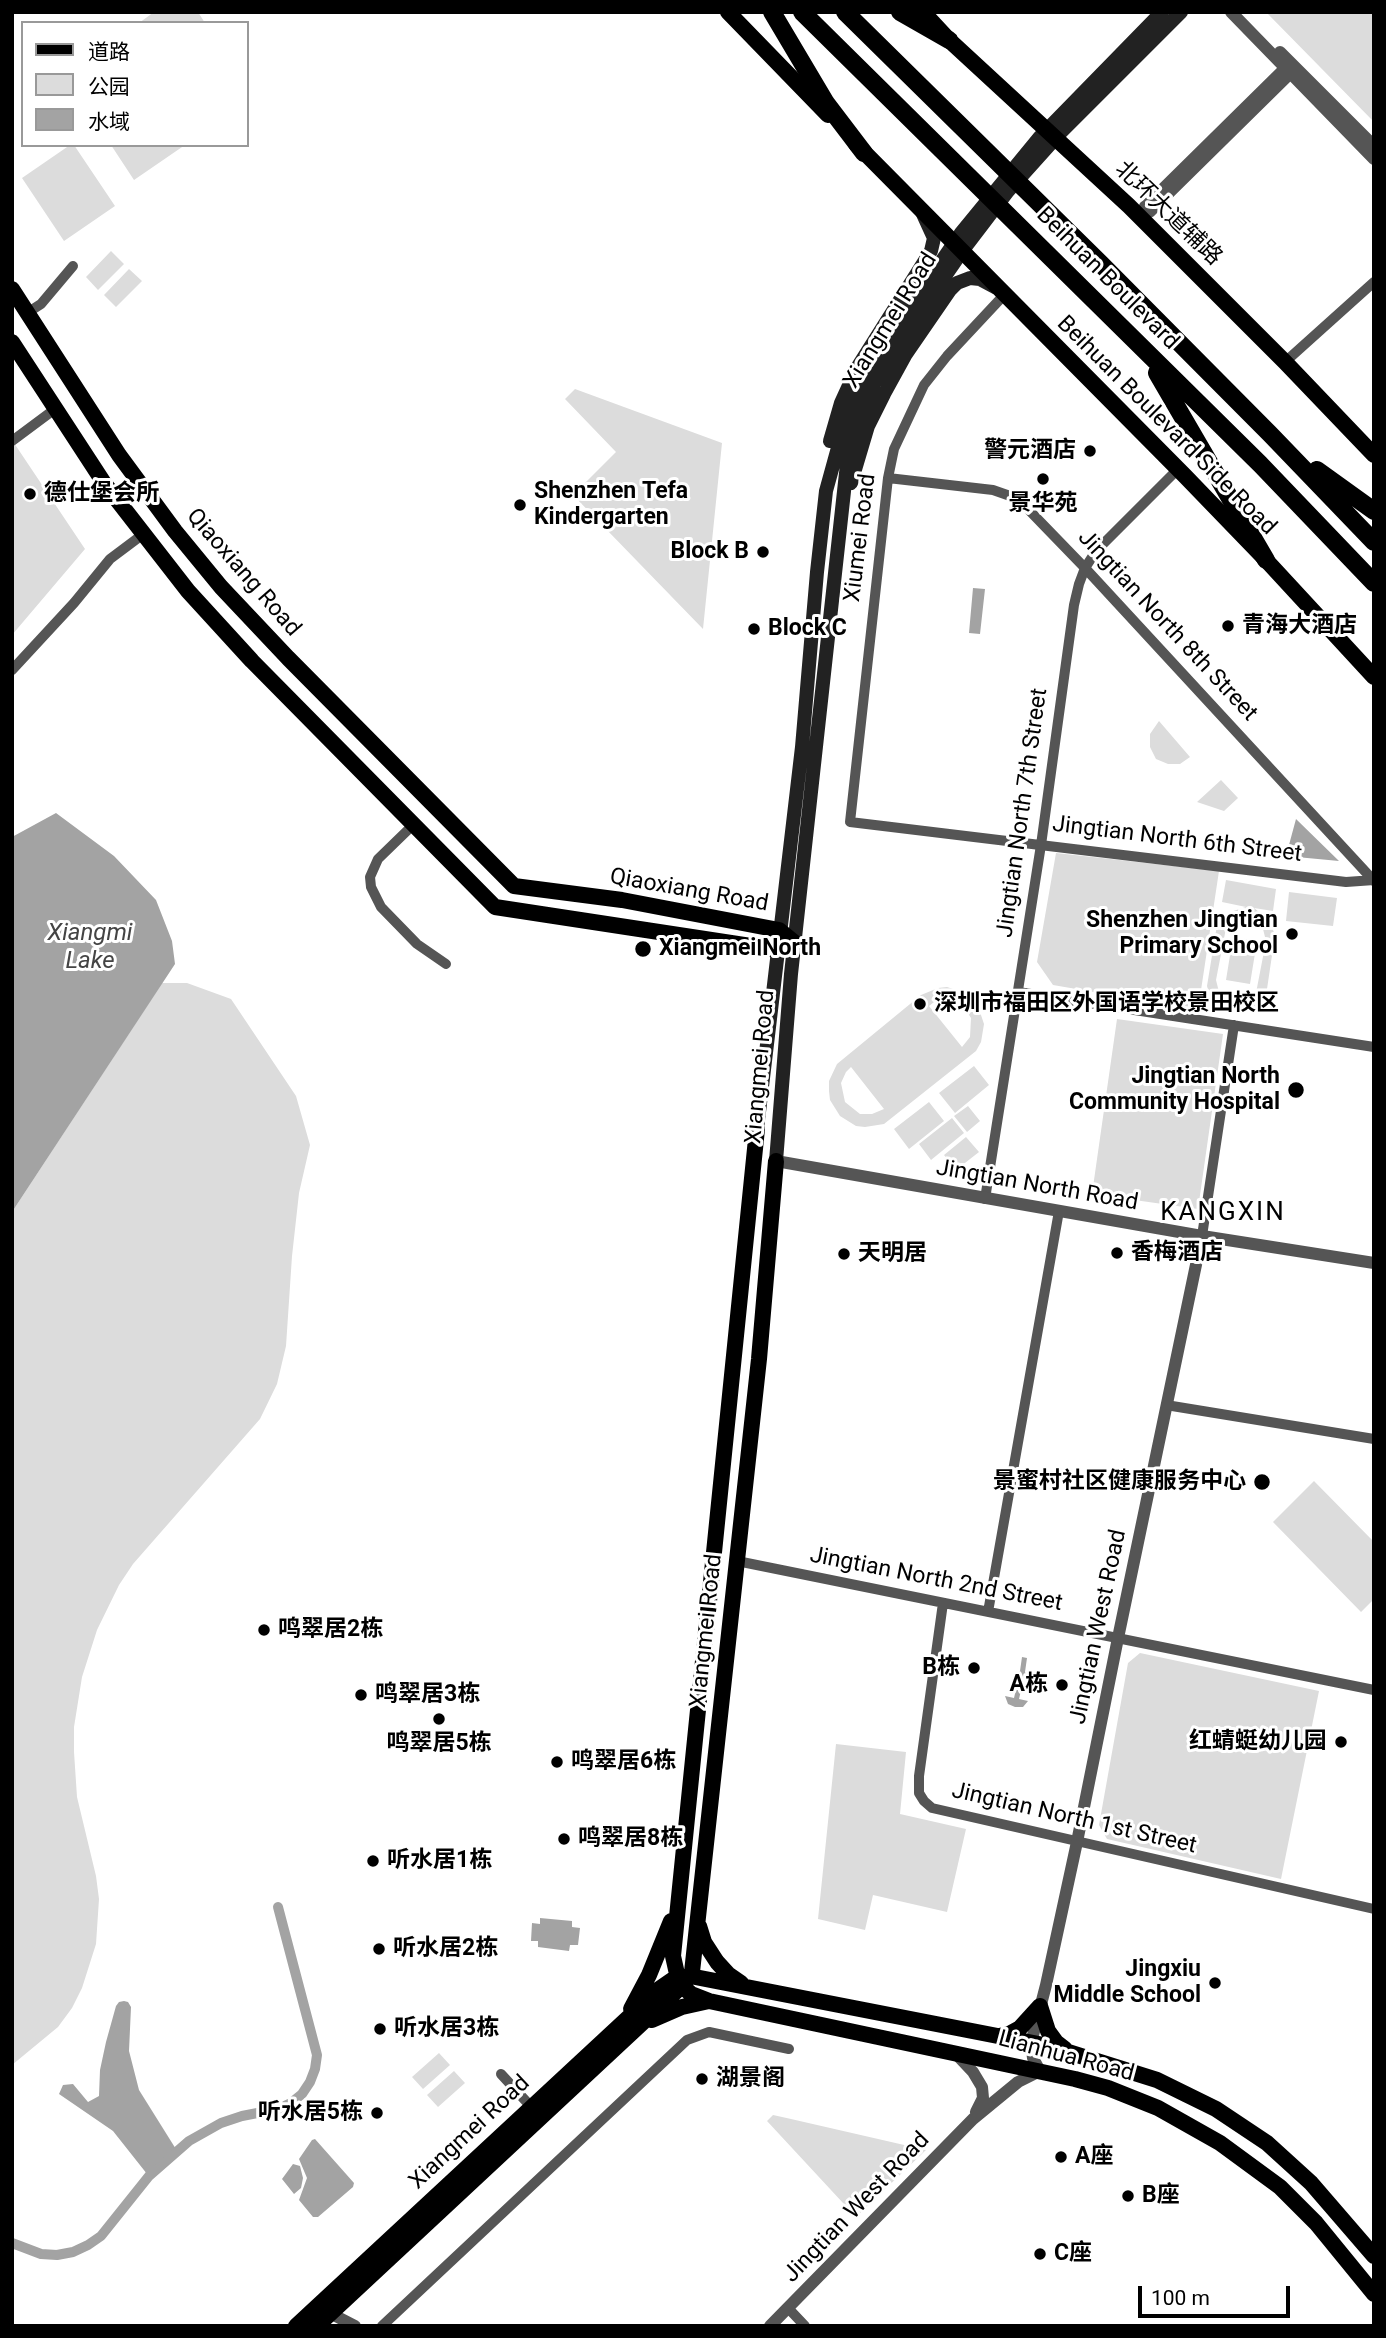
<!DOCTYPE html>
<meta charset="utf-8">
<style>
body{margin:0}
#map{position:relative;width:1386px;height:2338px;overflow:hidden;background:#fff;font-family:Roboto,"Noto Sans SC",sans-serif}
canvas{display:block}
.frame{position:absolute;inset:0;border:14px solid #000;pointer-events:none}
.legend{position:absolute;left:21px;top:21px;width:228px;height:126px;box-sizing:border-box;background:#fff;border:2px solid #999;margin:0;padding:9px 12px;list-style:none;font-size:21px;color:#000}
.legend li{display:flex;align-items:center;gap:14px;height:35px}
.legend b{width:35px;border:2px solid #999}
.scale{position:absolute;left:1138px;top:2286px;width:152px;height:32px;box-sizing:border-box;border:4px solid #000;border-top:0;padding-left:9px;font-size:21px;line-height:24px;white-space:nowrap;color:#000;-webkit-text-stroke:5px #fff;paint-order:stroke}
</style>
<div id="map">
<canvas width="1386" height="2338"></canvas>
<div class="frame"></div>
<ul class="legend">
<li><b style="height:9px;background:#000"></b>道路</li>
<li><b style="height:19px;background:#dcdcdc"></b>公园</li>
<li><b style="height:19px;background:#a3a3a3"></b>水域</li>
</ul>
<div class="scale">100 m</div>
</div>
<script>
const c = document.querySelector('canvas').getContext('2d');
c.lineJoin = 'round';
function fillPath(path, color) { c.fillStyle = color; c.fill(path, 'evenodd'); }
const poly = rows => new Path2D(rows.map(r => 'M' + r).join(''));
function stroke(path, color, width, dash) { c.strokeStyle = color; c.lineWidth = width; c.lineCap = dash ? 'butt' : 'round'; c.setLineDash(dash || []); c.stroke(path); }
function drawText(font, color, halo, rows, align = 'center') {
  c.font = font + ' Roboto,"Noto Sans SC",sans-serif'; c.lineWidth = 6; c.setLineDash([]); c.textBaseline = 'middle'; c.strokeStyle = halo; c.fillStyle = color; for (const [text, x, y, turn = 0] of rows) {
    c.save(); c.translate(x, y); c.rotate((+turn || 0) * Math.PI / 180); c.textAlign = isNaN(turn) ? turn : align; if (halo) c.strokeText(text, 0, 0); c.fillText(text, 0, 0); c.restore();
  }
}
const green = poly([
 [154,12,198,12,205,23,139,23],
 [1266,12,1374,12,1374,122],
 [70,145,74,145,115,206,64,241,22,178],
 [111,145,185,145,134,180],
 [111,251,124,264,98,290,86,277],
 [129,269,142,281,116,307,104,295],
 [575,389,722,443,703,629,573,495,616,452,565,399],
 [12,440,85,549,12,635],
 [1159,721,1190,757,1180,764,1168,764,1156,759,1150,747,1150,734],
 [1221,780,1238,798,1224,811,1197,802],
 [1056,853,1219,871,1198,1010,1053,985,1037,962],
 [1226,880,1276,889,1273,911,1254,908,1269,920,1275,935,1267,989,1260,1003,1248,1012,1240,1014,1225,1011,1218,1007,1209,994,1207,986,1217,925,1227,913,1246,907,1222,902],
 [1243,916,1254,918,1262,925,1266,941,1256,993,1245,1003,1234,1004,1220,996,1216,980,1226,928,1233,920],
 [1289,892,1337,898,1333,926,1286,921],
 [1233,937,1257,941,1250,984,1226,980],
 [162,983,187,983,231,999,296,1096,310,1145,299,1193,292,1256,286,1346,277,1384,260,1419,133,1564,119,1585,97,1630,82,1677,74,1727,74,1752,77,1797,96,1876,99,1899,96,1944,82,1988,72,2008,58,2027,12,2065,12,1212],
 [947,987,965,993,978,1006,984,1024,981,1042,976,1051,884,1124,865,1127,856,1126,840,1116,830,1100,829,1091,829,1081,837,1064,921,995,938,988],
 [946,1000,964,1007,971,1018,970,1037,962,1047,929,1006,934,1002],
 [851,1067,884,1109,872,1114,860,1114,845,1102,841,1083,846,1072],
 [1117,1019,1223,1034,1198,1209,1092,1194],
 [974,1066,989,1085,955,1113,939,1093],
 [929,1102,944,1121,909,1149,894,1129],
 [968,1106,980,1121,967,1132,954,1116],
 [952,1118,964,1133,931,1160,919,1144],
 [966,1137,979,1152,956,1170,944,1155],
 [1314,1481,1374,1542,1374,1599,1361,1612,1273,1522],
 [1140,1653,1319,1691,1281,1879,1107,1839,1099,1825,1128,1663],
 [836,1744,906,1752,900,1814,966,1829,947,1912,873,1895,865,1930,818,1919],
 [439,2053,450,2065,423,2089,412,2077],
 [454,2071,465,2083,438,2107,427,2095],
 [773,2115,791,2119,926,2150,856,2217,767,2121]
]);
const water = poly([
 [973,588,985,589,980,634,969,633],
 [56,813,114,856,156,900,172,941,175,964,12,1212,12,837],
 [1296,819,1339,861,1286,856],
 [1022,1657,1027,1658,1025,1672,1027,1677,1023,1682,1019,1699,1028,1701,1023,1707,1015,1707,1008,1704,1005,1696,1014,1698,1018,1681,1016,1675,1020,1671],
 [540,1918,572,1921,572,1927,580,1928,578,1945,570,1945,569,1951,538,1947,538,1941,531,1941,532,1923,540,1924],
 [124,2001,128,2002,131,2007,129,2051,139,2090,179,2154,151,2179,113,2131,59,2094,63,2085,73,2084,88,2102,99,2096,100,2070,106,2042,116,2006,119,2002],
 [315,2139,354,2183,353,2187,318,2217,313,2217,299,2200,307,2178,299,2159,312,2140],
 [293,2164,300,2166,303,2178,301,2188,294,2194,282,2179]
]);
const canal = poly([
 [12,2243,41,2254,57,2255,73,2252,88,2245,101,2236,149,2176,189,2141,221,2123,242,2116,278,2109,291,2103,302,2094,310,2082,315,2069,317,2055,278,1907]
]);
const minor = poly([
 [1140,218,1144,206,1284,68,1293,67],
 [1140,218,1151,212,1159,204,1290,75,1295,67],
 [1004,295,947,356,924,385,894,449,888,478,850,822,1346,882,1374,880],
 [27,313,41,304,73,266],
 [1285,362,1374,282],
 [12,441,55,409],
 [888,478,993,490,1013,497,1025,506,1085,568,1374,881],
 [12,670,74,603,110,559,142,535],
 [413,825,378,859,370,877,371,887,381,907,417,944,446,964],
 [1018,992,1374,1047],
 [985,1199,1041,845,1074,605,1079,584,1085,568,1096,551,1178,469],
 [1202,1236,1234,1025],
 [1166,1405,1374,1439],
 [737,1561,1374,1690],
 [943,1603,919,1776,919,1793,924,1801,932,1808,1374,1909],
 [988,1612,1059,1211],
 [501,2074,535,2111],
 [788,2308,805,2326],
 [382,2326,687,2040,709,2032,789,2049]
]);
const tertiary = poly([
 [1231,12,1374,159],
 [1280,52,1374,146],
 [776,1161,1202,1236,1374,1263],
 [956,2054,973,2072,982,2087,983,2098,976,2112],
 [324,2310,355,2326],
 [770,2326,973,2119,1018,2082,1040,2071,1033,2058,1031,2043,1046,1985,1077,1842,1118,1638,1202,1236]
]);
const secondary = poly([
 [830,441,841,403,857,368,931,251,934,238,923,214],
 [851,483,868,426,884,394,906,354,950,290,957,283,970,278,980,279,995,287],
 [757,1129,802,747,817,572,826,491,845,422,872,362,961,233,1039,138,1162,12],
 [776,1161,791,974,848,455,863,408,874,383,894,350,963,250,1008,191,1061,132,1181,12]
]);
const primary = poly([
 [728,12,828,115],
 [923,12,949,40,1129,206,1285,362,1374,455],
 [856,144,1185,476,1266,560,1374,677],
 [12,289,119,455,175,531,221,587,288,658,514,886,622,900,779,930,795,943],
 [12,342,104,483,188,591,252,661,495,907,777,950,795,943],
 [757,1129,673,1956,679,1983,691,1994,709,2001,1075,2079,1108,2088,1158,2108,1220,2143,1280,2187,1316,2223,1374,2294],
 [699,1926,704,1942,717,1962,728,1974,741,1983],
 [1040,2006,1048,2031,1056,2042,1065,2049],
 [631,2009,649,1975,671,1921],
 [652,2020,682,2007,709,2001],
 [999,2036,1009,2034,1020,2028,1040,2006],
 [296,2326,659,1989,672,1980,690,1976,1049,2046,1157,2080,1216,2109,1267,2143,1311,2183,1374,2256],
 [317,2326,682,1986,692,1972,759,1359,776,1161]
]);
const trunk = poly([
 [772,12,826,103,864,153],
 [802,12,1260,464,1374,583],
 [845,12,1101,264,1270,434,1374,542],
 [900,12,949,40],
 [1157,373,1266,560],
 [1317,470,1374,511]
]);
const markers = [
 [1090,451,7,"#000"],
 [1043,479,7,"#000"],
 [30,494,7,"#000"],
 [520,505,7,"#000"],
 [763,552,7,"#000"],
 [1228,626,7,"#000"],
 [754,629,7,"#000"],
 [1292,934,7,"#000"],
 [643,949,9,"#000"],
 [920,1004,7,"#000"],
 [1296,1090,9,"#000"],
 [1117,1253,7,"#000"],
 [844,1254,7,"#000"],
 [1262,1482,9,"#000"],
 [264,1630,7,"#000"],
 [974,1668,7,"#000"],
 [1062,1685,7,"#000"],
 [361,1695,7,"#000"],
 [439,1719,7,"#000"],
 [1341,1742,7,"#000"],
 [557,1762,7,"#000"],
 [564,1839,7,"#000"],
 [373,1861,7,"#000"],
 [379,1949,7,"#000"],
 [1215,1983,7,"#000"],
 [380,2029,7,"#000"],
 [702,2079,7,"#000"],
 [377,2113,7,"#000"],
 [1061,2157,7,"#000"],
 [1128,2196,7,"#000"],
 [1040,2254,7,"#000"]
];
const streetNames = [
 ["北环大道辅路",1168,214,44],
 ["Beihuan Boulevard",1107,279,45],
 ["Xiangmei Road",891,321,-58],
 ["Beihuan Boulevard Side Road",1166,426,45],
 ["Xiumei Road",861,538,-83],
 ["Qiaoxiang Road",243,573,49],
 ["Jingtian North 8th Street",1167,626,47],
 ["Jingtian North 7th Street",1023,813,-82],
 ["Jingtian North 6th Street",1177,840,7],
 ["Qiaoxiang Road",689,891,10],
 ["Xiangmei Road",761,1067,-85],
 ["Jingtian North Road",1037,1186,10],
 ["Jingtian North 2nd Street",936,1580,11],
 ["Jingtian West Road",1099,1627,-78],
 ["Xiangmei Road",707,1631,-84],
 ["Jingtian North 1st Street",1074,1819,13],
 ["Lianhua Road",1066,2057,15],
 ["Xiangmei Road",470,2133,-43],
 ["Jingtian West Road",857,2208,-46]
];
const poiNames = [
 ["警元酒店",1076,451,"right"],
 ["Shenzhen Tefa",534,492],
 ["Kindergarten",534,518],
 ["德仕堡会所",44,494],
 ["景华苑",1043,504,"center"],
 ["Block B",749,552,"right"],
 ["青海大酒店",1242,626],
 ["Block C",768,629],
 ["Shenzhen Jingtian",1278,921,"right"],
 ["Primary School",1278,947,"right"],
 ["Xiangmei North",659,949],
 ["深圳市福田区外国语学校景田校区",934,1004],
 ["Jingtian North",1280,1077,"right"],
 ["Community Hospital",1280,1103,"right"],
 ["香梅酒店",1131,1253],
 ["天明居",858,1254],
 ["景蜜村社区健康服务中心",1246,1482,"right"],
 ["鸣翠居2栋",278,1630],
 ["B栋",960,1668,"right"],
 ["A栋",1048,1685,"right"],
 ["鸣翠居3栋",375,1695],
 ["红蜻蜓幼儿园",1327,1742,"right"],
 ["鸣翠居5栋",439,1744,"center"],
 ["鸣翠居6栋",571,1762],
 ["鸣翠居8栋",578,1839],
 ["听水居1栋",387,1861],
 ["听水居2栋",393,1949],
 ["Jingxiu",1201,1970,"right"],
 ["Middle School",1201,1996,"right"],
 ["听水居3栋",394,2029],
 ["湖景阁",716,2079],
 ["听水居5栋",363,2113,"right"],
 ["A座",1075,2157],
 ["B座",1142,2196],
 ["C座",1054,2254]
];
const waterNames = [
 ["Xiangmi",90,934],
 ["Lake",90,962]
];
const quarterNames = [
 ["KANGXIN",1223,1213]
];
fillPath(green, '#dcdcdc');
fillPath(water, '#a3a3a3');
stroke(canal, '#a3a3a3', 10);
stroke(minor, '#555', 10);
stroke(tertiary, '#555', 12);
stroke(secondary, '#222', 14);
stroke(primary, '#000', 16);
stroke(trunk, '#000', 18);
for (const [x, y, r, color] of markers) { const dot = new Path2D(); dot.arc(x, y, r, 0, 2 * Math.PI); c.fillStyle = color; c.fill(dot); stroke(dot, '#fff', 2.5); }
drawText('23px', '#000', '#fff', streetNames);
drawText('bold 23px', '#000', '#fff', poiNames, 'left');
drawText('italic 24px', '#444', '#fff', waterNames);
c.letterSpacing = '2px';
drawText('26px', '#000', '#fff', quarterNames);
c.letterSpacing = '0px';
</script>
